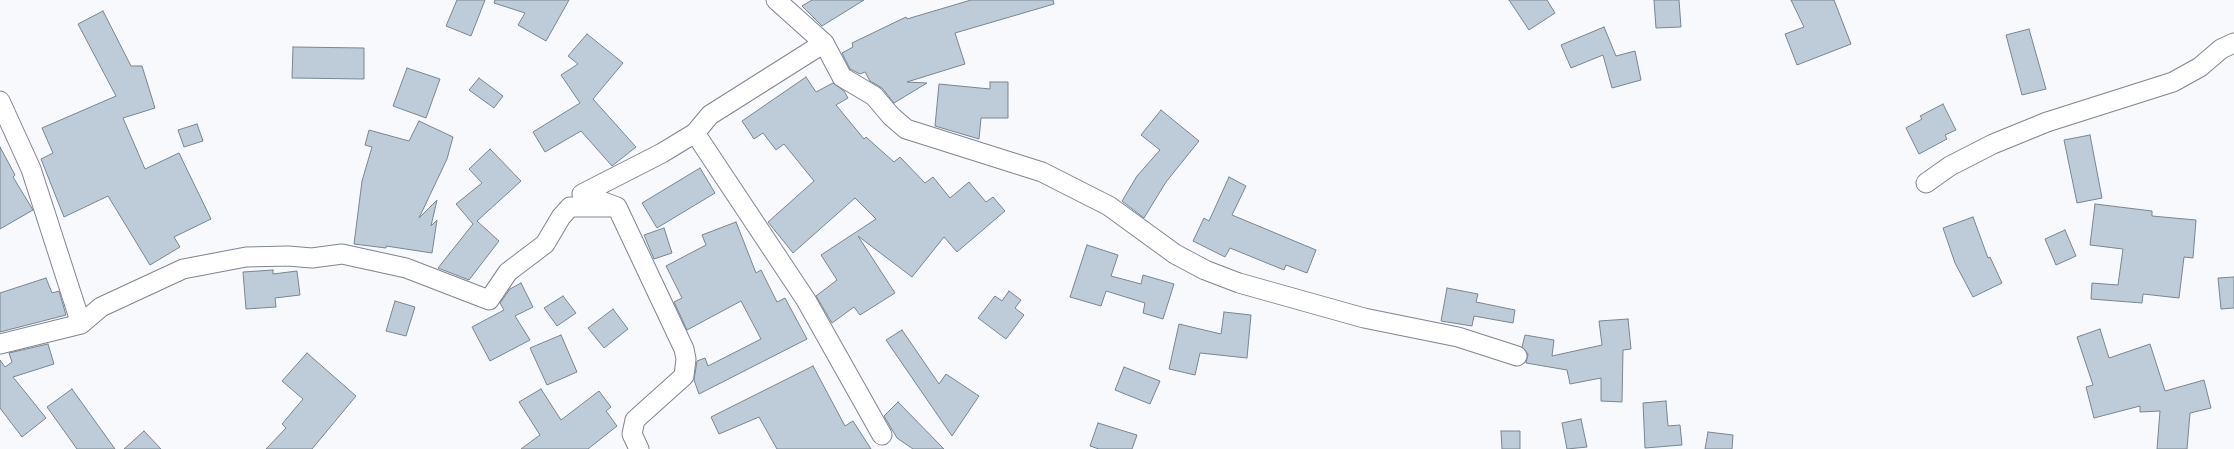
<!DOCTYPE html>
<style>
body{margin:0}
canvas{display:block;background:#f8f9fd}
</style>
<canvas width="2234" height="449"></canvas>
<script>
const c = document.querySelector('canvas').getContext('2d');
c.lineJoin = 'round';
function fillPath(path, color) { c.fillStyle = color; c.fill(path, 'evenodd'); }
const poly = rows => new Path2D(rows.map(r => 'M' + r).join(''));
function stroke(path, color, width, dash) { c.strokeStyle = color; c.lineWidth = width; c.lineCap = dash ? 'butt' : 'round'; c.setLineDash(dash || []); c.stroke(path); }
const building = poly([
 [457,0,485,0,471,36,446,26,457,0],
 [495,0,569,0,546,41,518,25,525,13,494,3,495,0],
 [812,0,864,0,822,26,802,6,812,0],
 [971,0,1053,0,1054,4,955,33,965,64,907,82,927,83,894,103,882,88,870,81,865,72,860,74,850,69,842,53,853,47,852,43,906,17,907,19,971,0],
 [1509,0,1547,0,1555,13,1529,30,1509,0],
 [1654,0,1679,0,1681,27,1656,28,1654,0],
 [1791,0,1834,0,1851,44,1797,65,1785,34,1804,27,1791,0],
 [103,11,131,66,142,66,155,108,123,118,145,169,179,153,211,219,174,237,180,247,150,265,108,196,64,217,41,159,53,153,42,128,116,96,78,24,103,11],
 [1604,27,1616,56,1635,51,1641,80,1612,88,1603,55,1571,68,1561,45,1604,27],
 [2029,29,2046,89,2022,95,2006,35,2029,29],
 [587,34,623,63,593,99,636,147,612,166,581,131,545,152,533,132,580,103,561,75,578,64,568,56,587,34],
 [293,47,364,48,364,79,292,78,293,47],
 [407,68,440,79,426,118,393,106,407,68],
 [806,77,816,92,833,83,844,91,848,98,836,105,864,139,866,137,894,162,900,157,925,183,933,177,950,198,969,182,986,202,993,197,1005,211,957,252,944,237,912,277,858,236,895,293,860,315,854,307,832,323,816,296,837,280,821,255,876,219,855,198,793,253,768,222,814,181,784,144,776,150,763,133,754,139,742,121,806,77],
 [479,78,503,96,494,108,469,90,479,78],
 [990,82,1008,82,1008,118,981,118,979,139,935,126,939,84,990,89,990,82],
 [1943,104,1956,130,1945,135,1947,139,1919,154,1906,128,1922,119,1920,116,1943,104],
 [1161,110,1199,141,1166,182,1144,218,1122,201,1137,176,1160,150,1141,135,1161,110],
 [419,121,453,137,447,159,419,218,437,200,431,226,437,220,432,253,386,246,386,248,354,244,362,181,372,147,365,145,369,130,409,141,419,121],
 [197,124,203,141,184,147,178,130,197,124],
 [2090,135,2102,198,2077,203,2064,140,2090,135],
 [0,147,15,175,13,177,33,210,0,229,0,147],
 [490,149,521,181,477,221,499,241,469,280,438,268,473,224,456,204,482,183,469,169,490,149],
 [700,168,715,193,657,228,642,203,700,168],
 [1229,177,1246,186,1232,215,1316,250,1307,273,1286,265,1284,270,1230,248,1225,257,1193,241,1204,218,1209,221,1229,177],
 [2095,204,2152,211,2152,216,2196,220,2193,258,2184,257,2179,298,2143,294,2142,303,2091,299,2092,283,2118,285,2123,249,2090,245,2095,204],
 [1973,217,1988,258,1990,257,2002,283,1973,297,1955,263,1943,228,1973,217],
 [736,222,756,273,761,270,777,302,785,298,807,339,699,394,694,380,697,361,705,358,708,366,761,339,741,301,687,330,674,302,682,298,666,266,706,245,702,235,736,222],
 [664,228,672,253,654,259,644,235,664,228],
 [2065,230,2076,256,2056,265,2045,239,2065,230],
 [1087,245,1118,255,1111,276,1141,284,1143,275,1174,284,1163,319,1143,313,1145,303,1106,291,1101,306,1070,297,1087,245],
 [273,270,273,274,297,271,300,295,275,298,276,307,246,309,243,272,273,270],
 [2234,277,2234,308,2221,309,2218,278,2234,277],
 [46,278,52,293,59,291,66,315,0,332,0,293,46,278],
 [521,283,533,307,515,316,530,340,490,361,472,327,504,310,500,303,510,289,521,283],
 [1447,288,1478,294,1476,302,1515,310,1513,323,1474,316,1472,326,1441,321,1447,288],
 [1009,291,1021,300,1015,308,1024,315,1006,339,978,318,995,296,1002,301,1009,291],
 [563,296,576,313,557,326,544,308,563,296],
 [395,301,415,307,406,336,386,331,395,301],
 [613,309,628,329,604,348,588,328,613,309],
 [1224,312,1251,315,1247,358,1200,353,1195,375,1169,369,1179,324,1221,334,1224,312],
 [1628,319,1631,349,1623,350,1622,402,1601,401,1601,378,1570,384,1567,370,1526,363,1528,354,1522,347,1525,335,1554,340,1552,356,1602,345,1599,321,1628,319],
 [2100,329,2109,358,2150,344,2165,391,2204,380,2211,408,2190,413,2187,449,2157,449,2160,411,2140,412,2140,406,2094,418,2086,387,2093,385,2077,337,2100,329],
 [902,330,939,384,946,374,979,396,952,436,886,340,902,330],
 [561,335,577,372,547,385,530,348,561,335],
 [48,344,54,364,13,377,46,418,22,437,0,408,0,360,5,367,12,362,9,353,48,344],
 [307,353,356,396,312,449,266,449,286,428,282,424,303,399,282,381,307,353],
 [813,366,845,426,853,421,871,449,777,449,759,417,719,434,711,417,813,366],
 [1124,367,1160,381,1150,404,1115,390,1124,367],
 [72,389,115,449,77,449,47,407,72,389],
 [541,389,561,420,599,391,611,407,606,411,617,426,588,449,521,449,540,435,519,402,541,389],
 [1666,401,1668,426,1680,425,1682,445,1645,448,1643,403,1666,401],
 [898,402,944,449,913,449,897,438,884,416,898,402],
 [1581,419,1587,447,1567,449,1562,423,1581,419],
 [1098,423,1137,435,1132,449,1099,449,1090,446,1098,423],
 [144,431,161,449,124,449,144,431],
 [1501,431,1520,431,1520,449,1502,449,1501,431],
 [1708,432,1733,435,1732,449,1705,449,1708,432]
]);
const street = poly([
 [776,0,824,43,842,77,874,96,891,116,906,129,1042,172,1109,206,1175,254,1205,270,1239,283,1364,318,1458,337,1517,356],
 [0,101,31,169,81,324],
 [695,133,806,300,882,435],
 [1926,183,1950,166,1993,144,2047,122,2173,82,2200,67,2221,49,2234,43],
 [0,344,81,324,101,307,183,269,246,257,288,256,312,258,342,254,406,268,489,300,508,272,545,244,561,217,570,207,617,207],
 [639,449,632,434,635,420,684,376,686,359,684,349,617,207,582,194,662,153,695,133,710,115,824,43]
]);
fillPath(building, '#bdccd8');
stroke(building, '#788691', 1);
stroke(street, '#808493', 21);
stroke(street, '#fff', 19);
</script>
